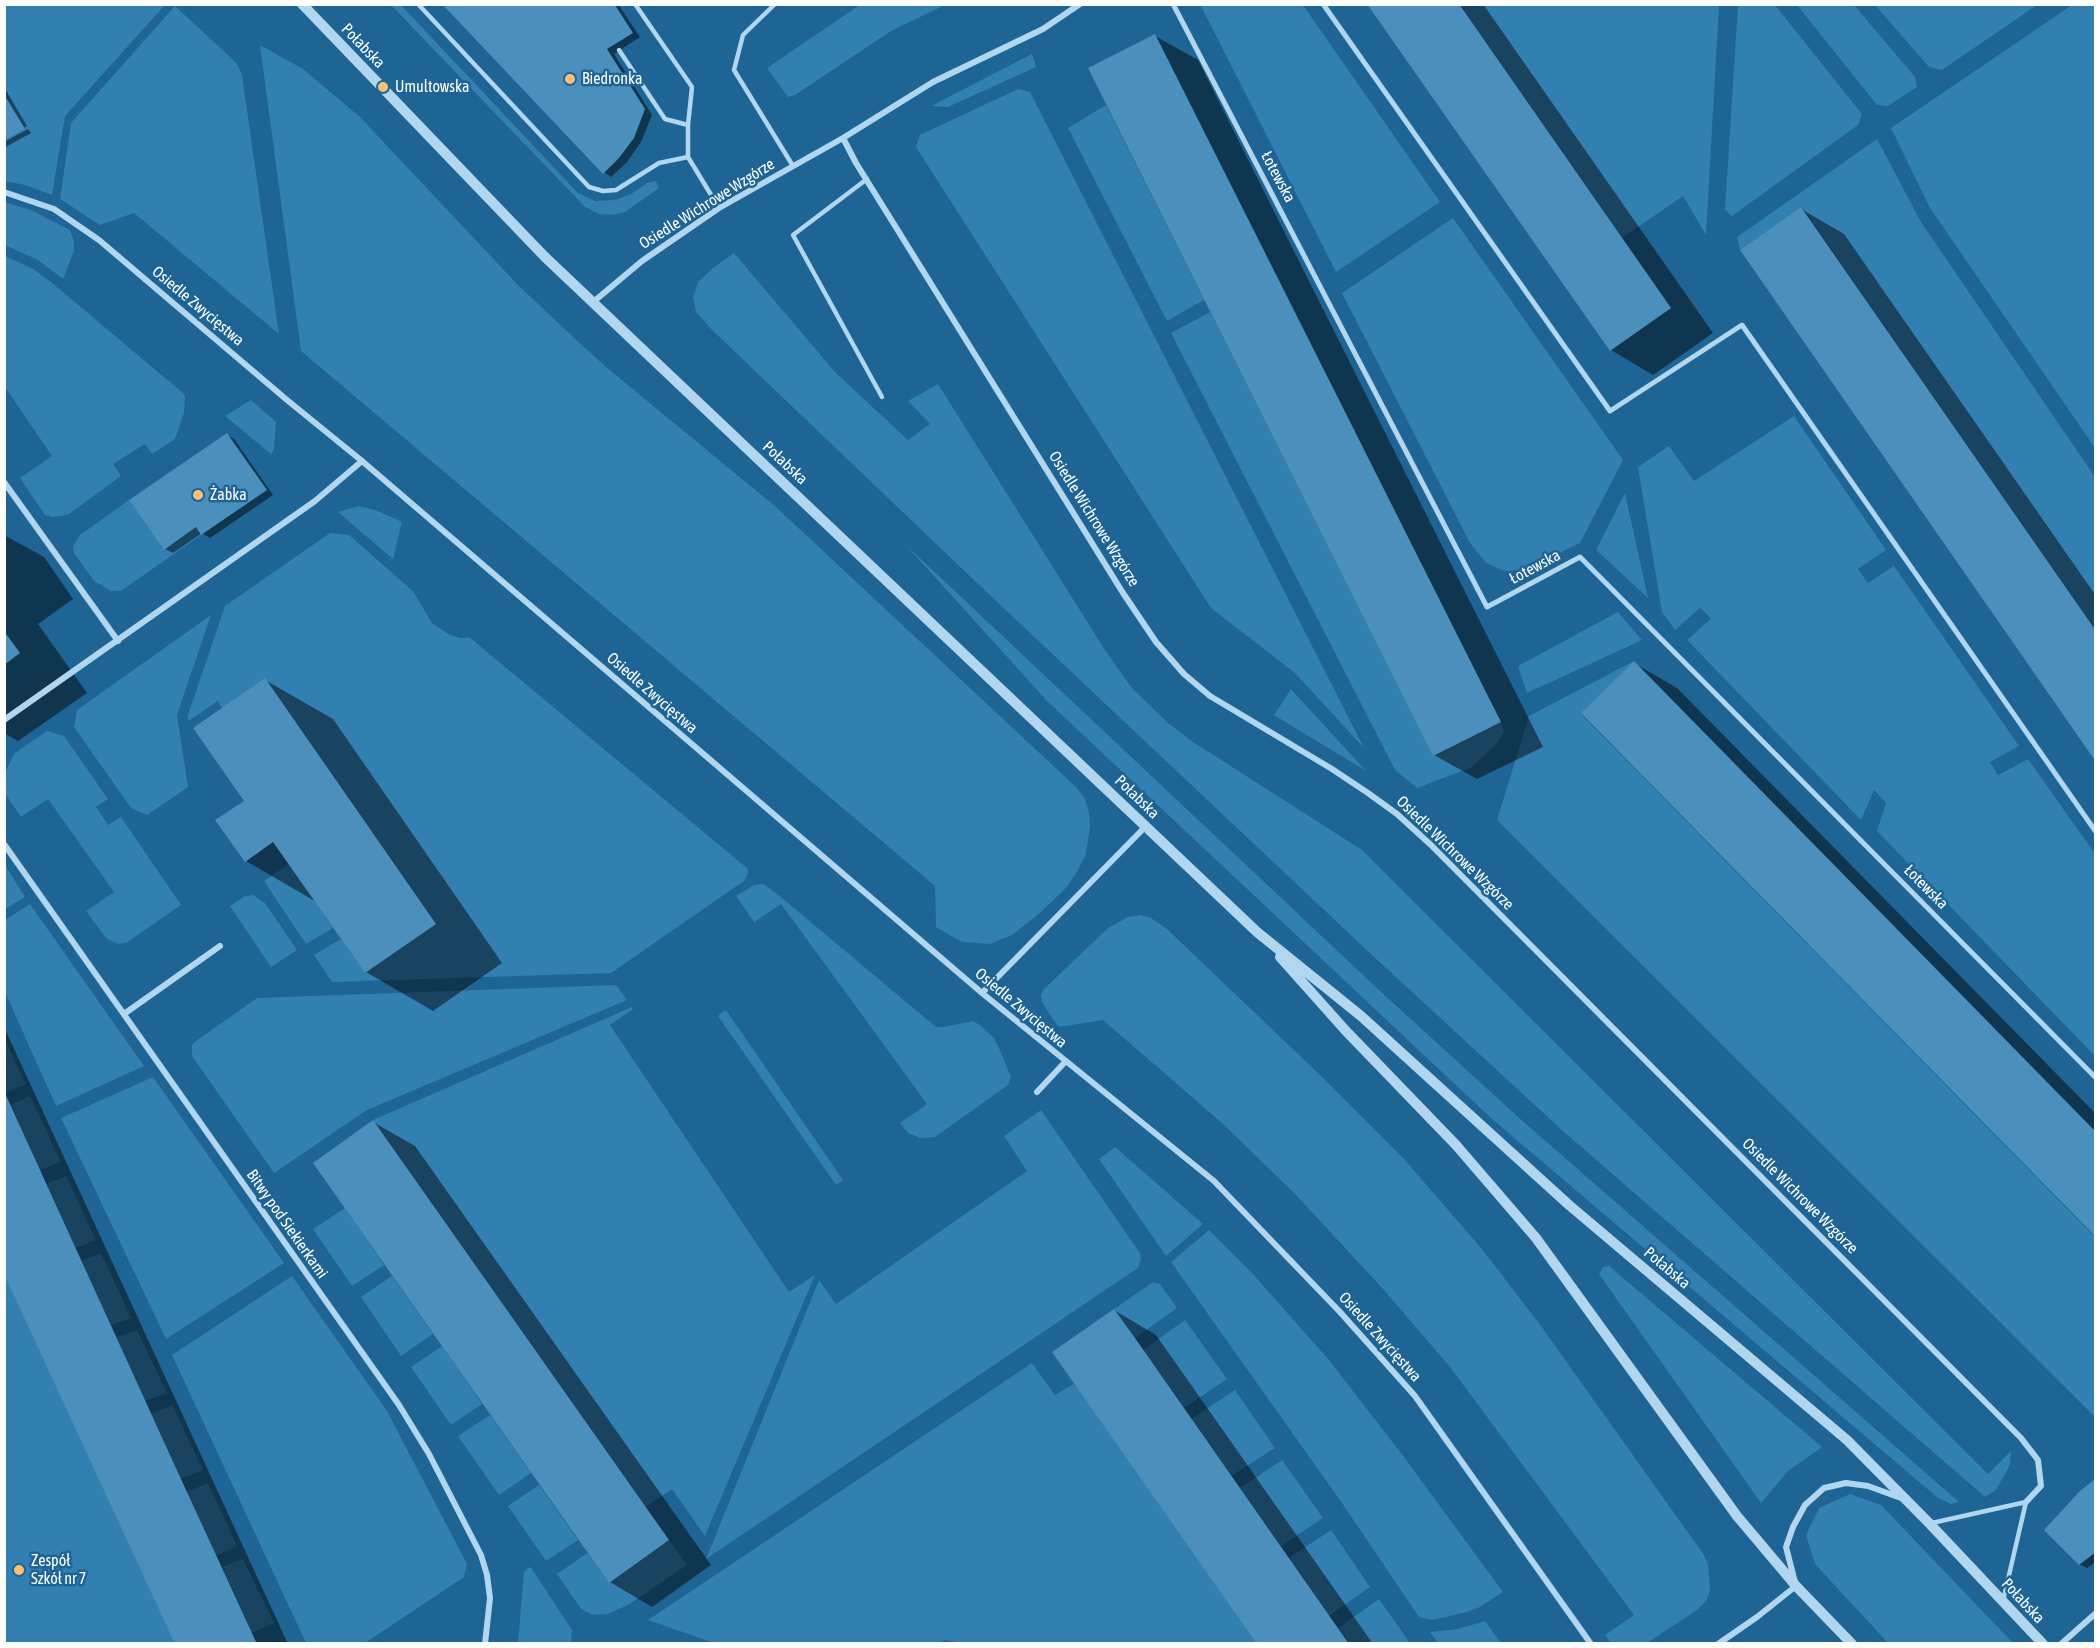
<!DOCTYPE html>
<meta charset="utf-8">
<style>
body{margin:0}
#map{position:relative;width:2100px;height:1648px;overflow:hidden;background:#1e6494;font-family:"Asap Condensed",sans-serif}
canvas{display:block}
.frame{position:absolute;inset:0;border:6px solid #fff;pointer-events:none}
</style>
<div id="map">
<canvas width="2100" height="1648"></canvas>
<div class="frame"></div>
</div>
<script>
const c = document.querySelector('canvas').getContext('2d');
c.lineJoin = 'round';
function fillPath(path, color) { c.fillStyle = color; c.fill(path, 'evenodd'); }
const poly = rows => new Path2D(rows.map(r => 'M' + r).join(''));
function stroke(path, color, width, dash) { c.strokeStyle = color; c.lineWidth = width; c.lineCap = dash ? 'butt' : 'round'; c.setLineDash(dash || []); c.stroke(path); }
function drawText(font, color, halo, rows, align = 'center') {
  c.font = font + ' "Asap Condensed",sans-serif'; c.lineWidth = 5; c.setLineDash([]); c.textBaseline = 'middle'; c.strokeStyle = halo; c.fillStyle = color; for (const [text, x, y, turn = 0] of rows) {
    c.save(); c.translate(x, y); c.rotate((+turn || 0) * Math.PI / 180); c.textAlign = isNaN(turn) ? turn : align; if (halo) c.strokeText(text, 0, 0); c.fillText(text, 0, 0); c.restore();
  }
}
const green = poly([
 [861,4,945,5,891,31,795,95,788,97,767,68],
 [5,5,165,5,65,116,52,195,25,185,5,181,4,140,24,129,5,94],
 [391,5,401,5,578,193,595,201,615,200,631,194,647,183,656,181,659,188,625,212,613,215,599,214,585,207],
 [1203,5,1303,5,1440,202,1336,272,1201,6],
 [1459,5,1719,5,1706,235,1683,196,1622,238],
 [1738,5,1775,5,1862,114,1858,125,1732,216,1725,210],
 [1797,5,1854,5,1915,77,1917,87,1888,106,1877,105],
 [1875,5,2037,5,1942,70,1929,67],
 [2072,5,2095,5,2095,448,1930,208,1891,128],
 [175,6,228,55,237,64,242,75,279,334,134,213,100,225,60,199,71,123],
 [260,45,303,69,360,117,518,285,571,335,606,367,776,507,1077,788,1085,799,1089,812,1090,826,1086,854,1077,872,1065,889,1041,912,1012,935,990,944,962,942,936,927,935,886,301,351],
 [1032,54,1036,67,948,107,931,106],
 [1018,89,1030,92,1364,748,1295,673,1211,608,916,147,920,135],
 [1106,105,1204,300,1167,321,1068,128],
 [1877,139,1921,222,2095,477,2095,631,1802,207,1740,250,1737,237],
 [4,202,31,210,70,230,74,241,74,251,63,279,38,260,5,245],
 [1453,218,1623,460,1580,543,1524,570,1505,571,1486,563,1470,543,1342,293],
 [734,253,835,372,908,440,930,424,908,401,938,384,1105,650,1131,687,1167,722,1190,740,1362,850,1988,1474,2011,1451,2010,1465,1996,1490,1985,1497,1564,1132,1373,956,977,583,711,329,696,312,693,297,698,282,713,268],
 [5,256,33,269,51,282,183,393,185,397,184,413,175,439,152,454,145,444,113,464,121,476,69,514,62,516,52,517,45,515,20,478,52,456,5,387],
 [1210,312,1433,755,1501,722,1504,731,1498,742,1472,767,1417,788,1395,770,1171,333],
 [251,400,276,422,274,450,271,454,225,416],
 [1794,416,1886,550,1858,569,1868,583,1894,566,2019,746,1990,762,1998,775,2028,759,2095,854,2095,1056,1877,831,1886,803,1874,790,1861,820,1687,640,1711,619,1706,613,1700,608,1675,630,1662,612,1638,467,1669,446,1694,481],
 [1625,493,1648,598,1596,550],
 [129,500,164,550,196,527,201,535,121,591,111,591,94,581,74,553,73,546,80,535],
 [359,506,378,511,402,522,393,559,338,512],
 [330,533,349,535,413,591,432,623,450,635,461,638,469,637,747,868,748,873,744,881,611,973,332,982,314,955,341,939,365,973,218,701,188,721,188,715,225,606],
 [906,545,1379,990,1517,1116,1959,1502,1951,1504,1938,1498,1492,1119,1047,701],
 [1618,612,1642,640,1527,693,1518,666],
 [211,615,177,715,188,787,147,815,131,808,74,727,77,710],
 [1634,661,1581,714,2095,1237,2095,1417,1497,820,1529,716],
 [1291,689,1366,771,1274,715],
 [47,731,64,736,108,799,96,807,108,825,121,817,181,905,126,943,118,944,106,938,86,911,114,892,48,799,21,817,6,795,5,773,12,758,15,753],
 [289,864,333,928,306,944,264,881],
 [5,865,25,897,5,909,4,909],
 [763,884,776,893,936,1027,944,1027,973,1021,980,1025,994,1038,999,1048,1011,1077,1008,1085,935,1137,920,1138,908,1133,900,1123,927,1104,781,904,754,922,736,896,754,885],
 [253,895,265,903,297,950,271,967,230,906,245,896],
 [30,904,144,1066,56,1106,5,992,5,920],
 [1140,915,1151,918,1167,929,1319,1074,1404,1159,1482,1249,1541,1326,1704,1555,1708,1564,1710,1591,1706,1601,1697,1610,1647,1643,1611,1643,1605,1635,1634,1615,1450,1367,1383,1289,1296,1195,1222,1123,1103,1020,1059,1027,1054,1021,1042,1002,1041,996,1043,990,1108,928,1128,917],
 [616,985,627,1000,367,1110,274,1173,192,1056,192,1045,196,1041,257,998],
 [632,1007,633,1009,610,1025,789,1292,815,1275,705,1536,672,1489,645,1507,373,1120],
 [726,1010,843,1180,836,1185,718,1016],
 [5,1040,26,1084,5,1093,4,1091],
 [153,1077,284,1263,166,1339,61,1118],
 [30,1096,61,1162,40,1170,11,1105],
 [1041,1110,1140,1253,1141,1259,1138,1268,706,1559,819,1280,836,1304,1027,1171,1004,1136],
 [1115,1147,1203,1224,1166,1256,1099,1159],
 [66,1176,96,1240,76,1248,47,1184],
 [345,1208,384,1265,352,1286,313,1229],
 [1209,1230,1252,1273,1329,1360,1404,1457,1503,1592,1480,1607,1467,1612,1432,1620,1419,1617,1342,1503,1171,1262],
 [101,1253,131,1318,111,1325,82,1261],
 [1609,1266,1822,1447,1788,1471,1761,1503,1599,1274,1603,1267],
 [5,1274,175,1643,5,1643],
 [292,1276,387,1411,467,1564,464,1577,365,1643,306,1643,172,1355],
 [392,1276,433,1334,401,1356,361,1297],
 [1153,1282,1160,1284,1177,1308,1135,1338,1114,1309],
 [1185,1320,1227,1379,1184,1408,1143,1350],
 [137,1330,167,1393,145,1401,116,1337],
 [442,1346,482,1404,451,1425,411,1367],
 [1032,1363,1055,1395,1075,1383,1257,1643,965,1644,946,1640,934,1644,717,1644,648,1620],
 [1235,1390,1275,1448,1231,1476,1191,1419],
 [172,1405,203,1470,181,1479,152,1414],
 [490,1415,531,1473,499,1495,458,1436],
 [1282,1460,1323,1518,1281,1546,1240,1488],
 [208,1483,237,1546,216,1556,187,1492],
 [539,1485,578,1540,546,1561,508,1506],
 [1850,1494,1881,1505,2013,1643,1888,1643,1815,1564,1806,1535,1819,1508],
 [1331,1530,1370,1587,1329,1616,1289,1558],
 [669,1540,687,1565,628,1605,608,1614,593,1615,581,1609,557,1574,587,1553,609,1583],
 [243,1559,274,1623,252,1633,222,1567],
 [529,1567,532,1569,572,1630,571,1643,518,1643,524,1572],
 [1379,1599,1410,1643,1349,1643,1338,1628],
 [1485,1621,1501,1643,1438,1643,1430,1632,1458,1629]
]);
const shadow = poly([
 [445,4,618,4,640,37,614,54,652,115,641,142,627,162,611,177,604,172],
 [1369,4,1483,4,1713,333,1653,375,1611,350],
 [1155,36,1198,60,1543,747,1477,779,1434,755],
 [4,87,27,126,4,139],
 [28,129,31,133,4,148,4,142],
 [1801,209,1844,234,2096,596,2096,759],
 [227,435,234,439,273,495,210,538,202,533,173,553,165,549],
 [4,535,44,557,73,599,38,624,87,693,18,741,4,733],
 [1634,663,1677,688,2096,1114,2096,1235],
 [265,680,333,719,502,963,433,1011,366,972,315,899,313,900,246,861,246,801],
 [4,1027,288,1644,177,1644,4,1270],
 [373,1122,415,1146,711,1565,652,1607,610,1582],
 [1114,1310,1156,1335,1373,1644,1259,1644],
 [2096,1480,2096,1562,2087,1568,2079,1564]
]);
const building = poly([
 [1367,4,1459,4,1671,308,1610,351],
 [443,5,615,5,633,33,607,49,645,109,634,138,619,158,603,174],
 [1155,34,1501,722,1433,756,1088,68],
 [4,94,25,129,4,140],
 [1801,207,2096,631,2096,762,1740,250],
 [227,433,267,490,201,535,196,527,164,550,129,500],
 [4,631,20,653,4,665],
 [1634,661,2096,1132,2096,1237,1581,713],
 [265,678,436,924,365,973,273,842,245,862,215,820,244,801,193,728],
 [4,1091,181,1479,257,1644,175,1644,4,1274],
 [373,1120,669,1540,609,1583,313,1163],
 [1114,1309,1135,1338,1349,1644,1257,1644,1052,1352],
 [2096,1478,2096,1552,2079,1565,2044,1530,2079,1492]
]);
const service = poly([
 [418,4,589,187,603,191,616,190,659,163,688,157],
 [635,4,692,87,688,125,688,157,719,208],
 [775,4,743,35,734,70,793,166],
 [619,50,665,119,688,125],
 [867,179,793,235,882,397],
 [1932,1523,2026,1502,2003,1601]
]);
const pedestrian = poly([
 [1173,4,1487,607,1580,557,2096,1078],
 [1323,4,1610,411,1742,325,2096,832]
]);
const minor = poly([
 [843,138,856,163,1123,593,1156,642,1184,674,1210,696,1332,769,1368,793,1397,814,1431,845,2021,1438,2038,1460,2041,1486,2026,1502],
 [4,192,54,209,99,240,287,400,362,461,982,993,1214,1181,1340,1312,1415,1396,1591,1644],
 [592,303,642,261,719,208,843,138,933,82,1043,29,1080,4],
 [4,482,118,641],
 [4,720,315,501,362,461],
 [4,844,399,1405,429,1454,481,1555,487,1575,490,1598,485,1644],
 [982,993,1146,826],
 [124,1014,220,946],
 [1037,1092,1065,1062],
 [1718,1644,1757,1617,1796,1586,1786,1547,1793,1527,1805,1505,1824,1488,1846,1483,1868,1486,1901,1498],
 [2061,1644,2096,1613]
]);
const tertiary = poly([
 [302,4,545,257,1257,932,1361,1016,1569,1205,1847,1440,1930,1524,2043,1644],
 [1280,957,1346,1031,1456,1145,1536,1238,1737,1516,1796,1586,1852,1644]
]);
const markers = [
 [570,79,6,"#fdbf71"],
 [383,87,6,"#fdbf71"],
 [198,495,6,"#fdbf71"],
 [19,1570,6,"#fdbf71"]
];
const streetNames = [
 ["Połabska",363,46,46],
 ["Łotewska",1278,177,62],
 ["Osiedle Wichrowe Wzgórze",707,204,-32],
 ["Osiedle Zwycięstwa",198,306,40],
 ["Połabska",785,463,43],
 ["Osiedle Wichrowe Wzgórze",1094,519,58],
 ["Łotewska",1535,567,-28],
 ["Osiedle Zwycięstwa",652,693,41],
 ["Połabska",1137,797,44],
 ["Osiedle Wichrowe Wzgórze",1455,853,44],
 ["Łotewska",1926,887,45],
 ["Osiedle Zwycięstwa",1021,1008,40],
 ["Osiedle Wichrowe Wzgórze",1800,1196,45],
 ["Bitwy pod Siekierkami",287,1224,55],
 ["Połabska",1667,1268,40],
 ["Osiedle Zwycięstwa",1380,1337,48],
 ["Połabska",2023,1601,47]
];
const poiNames = [
 ["Biedronka",582,79],
 ["Umultowska",395,87],
 ["Żabka",210,495],
 ["Zespół",31,1561],
 ["Szkół nr 7",31,1579]
];
fillPath(green, '#327fb2');
fillPath(shadow, '#0007');
fillPath(building, '#4b8fbd');
stroke(service, '#b1d6ee', 4.5);
stroke(pedestrian, '#b1d6ee', 5);
stroke(minor, '#b1d6ee', 6);
stroke(tertiary, '#b1d6ee', 10);
for (const [x, y, r, color] of markers) { const dot = new Path2D(); dot.arc(x, y, r, 0, 2 * Math.PI); c.fillStyle = color; c.fill(dot); stroke(dot, '#1e6494', 2); }
drawText('16px', '#fff', '#1e6494', streetNames);
drawText('16px', '#fff', '#1e6494', poiNames, 'left');
</script>
